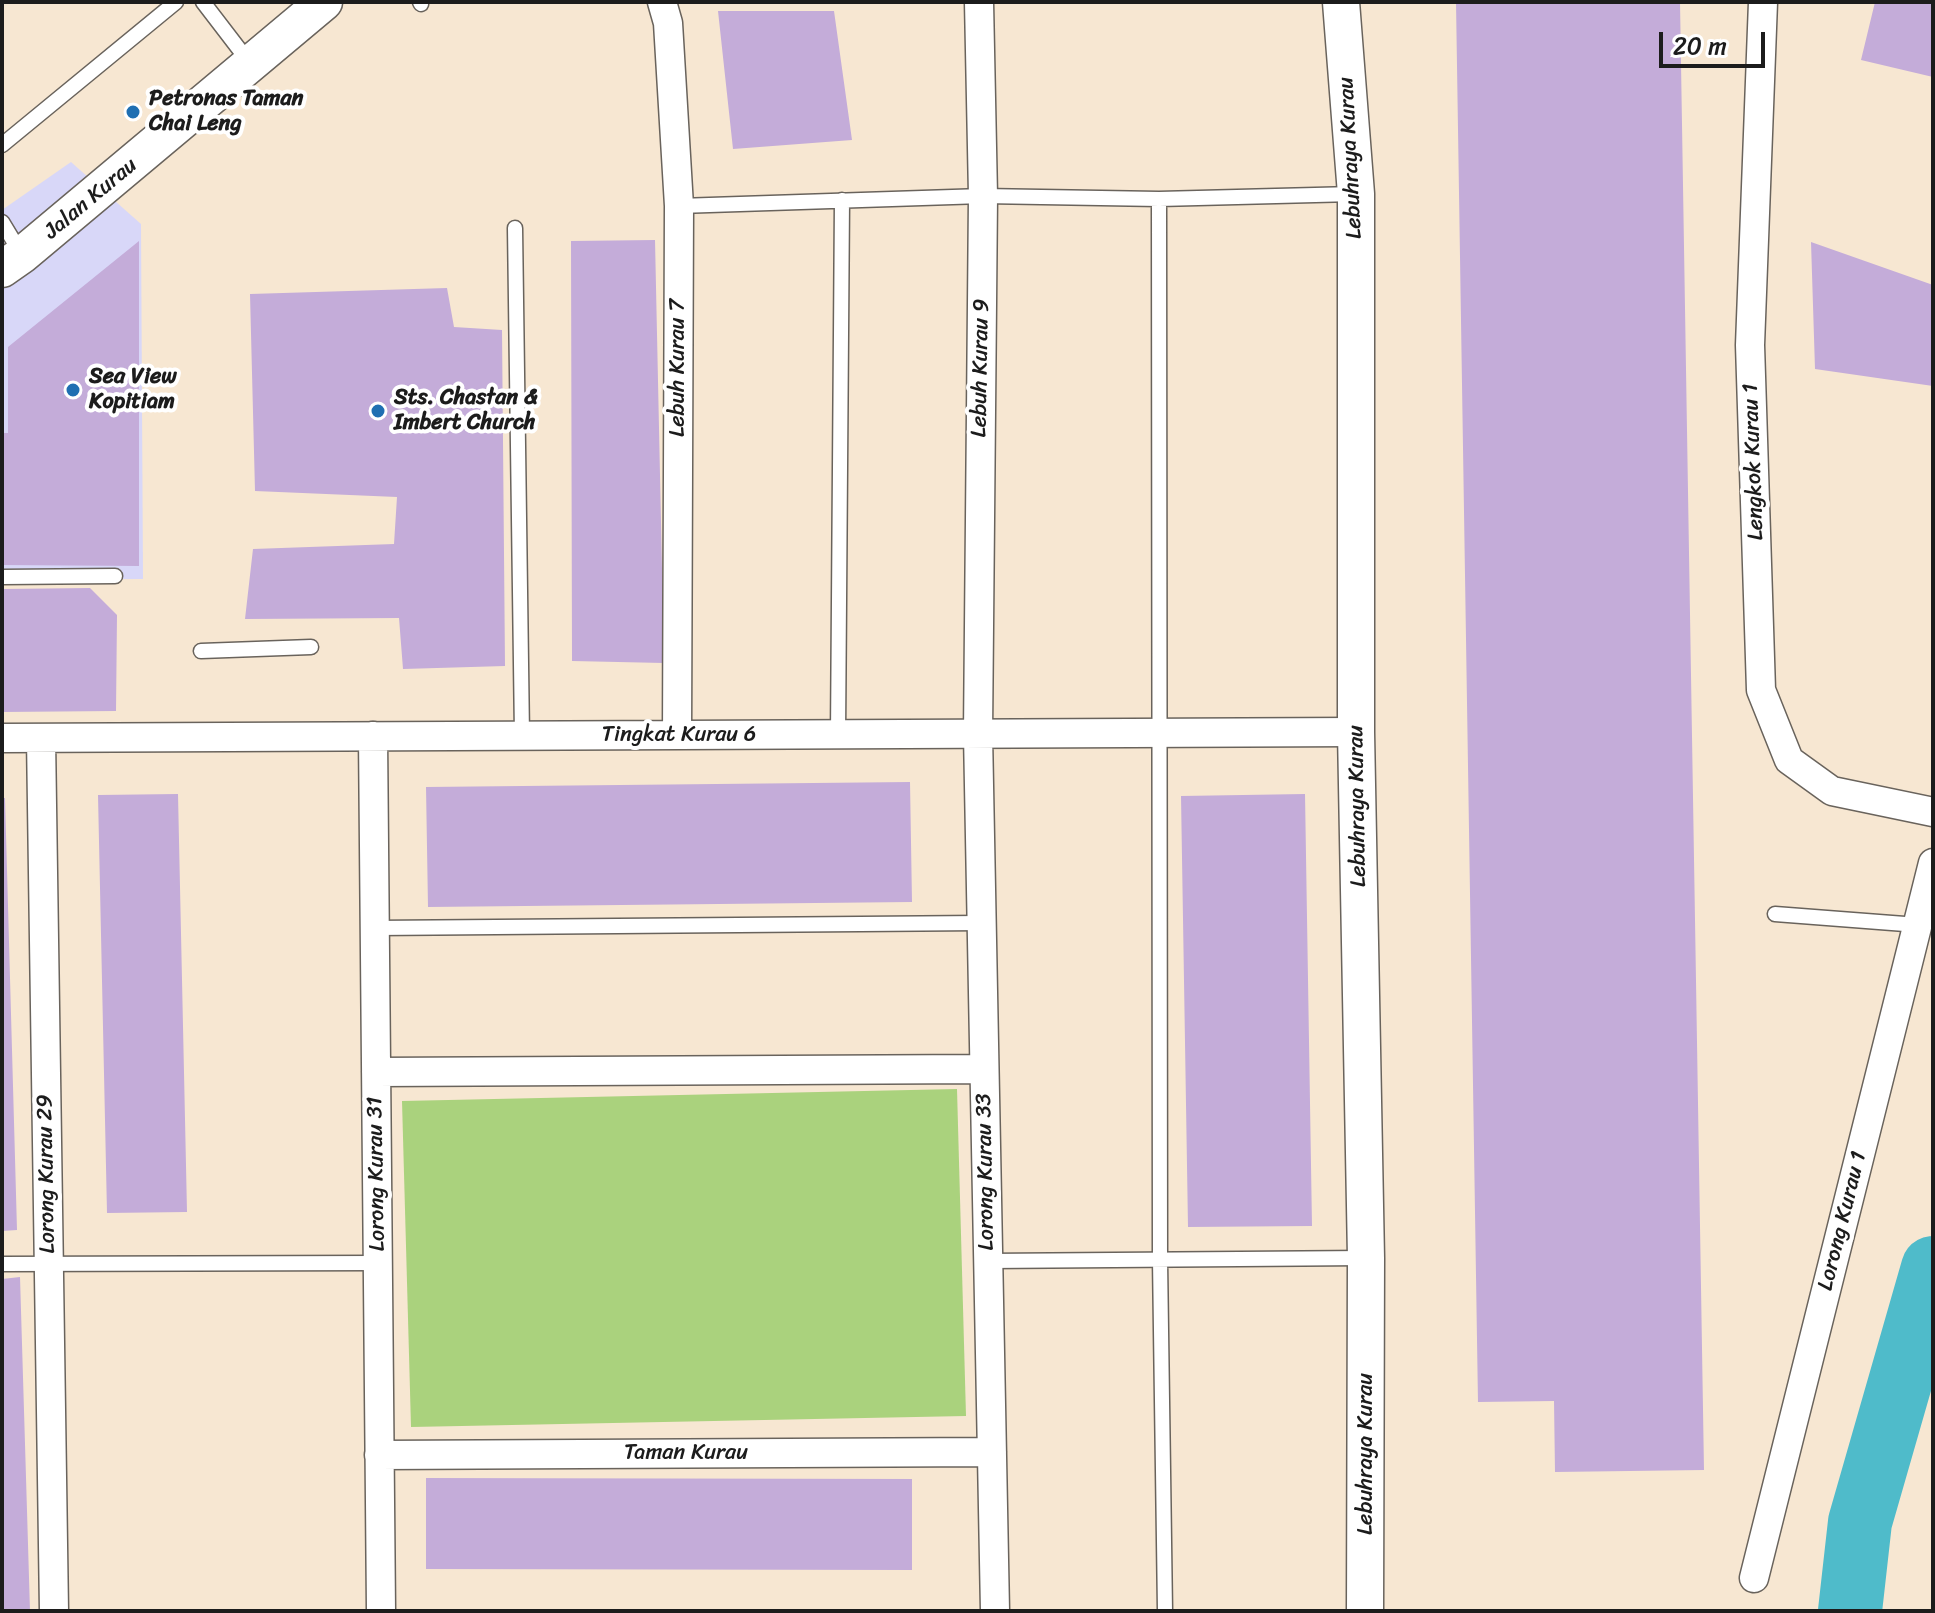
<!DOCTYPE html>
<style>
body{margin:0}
#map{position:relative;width:1935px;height:1613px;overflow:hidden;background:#f7e7d2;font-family:Sriracha,sans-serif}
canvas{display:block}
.frame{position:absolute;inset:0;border:4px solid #1c1c1c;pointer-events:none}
.scale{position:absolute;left:1659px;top:32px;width:106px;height:36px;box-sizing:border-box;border:4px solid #1c1c1c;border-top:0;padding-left:10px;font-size:24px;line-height:28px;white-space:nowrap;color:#1c1c1c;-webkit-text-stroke:6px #fff;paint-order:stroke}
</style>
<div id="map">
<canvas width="1935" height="1613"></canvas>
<div class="frame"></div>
<div class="scale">20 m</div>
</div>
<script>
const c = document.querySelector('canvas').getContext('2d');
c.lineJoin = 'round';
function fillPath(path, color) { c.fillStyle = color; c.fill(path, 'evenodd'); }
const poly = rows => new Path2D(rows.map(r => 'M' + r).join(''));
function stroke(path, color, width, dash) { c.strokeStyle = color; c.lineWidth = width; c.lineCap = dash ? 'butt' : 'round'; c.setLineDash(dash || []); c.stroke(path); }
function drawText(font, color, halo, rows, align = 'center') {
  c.font = font + ' Sriracha,sans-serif'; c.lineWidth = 8; c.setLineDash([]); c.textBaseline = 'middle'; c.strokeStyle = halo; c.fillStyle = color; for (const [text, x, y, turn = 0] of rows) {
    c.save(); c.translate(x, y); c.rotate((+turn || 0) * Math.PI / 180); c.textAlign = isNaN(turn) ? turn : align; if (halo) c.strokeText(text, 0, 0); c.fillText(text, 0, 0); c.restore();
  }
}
const built = poly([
 [71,162,141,224,143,579,2,580,2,210]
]);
const green = poly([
 [957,1089,966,1416,411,1427,402,1101]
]);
const river = poly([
 [1850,1611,1860,1522,1933,1268]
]);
const building = poly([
 [1456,2,1680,2,1704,1470,1555,1472,1554,1401,1478,1402],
 [1875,2,1933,2,1933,77,1861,60],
 [718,11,834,11,852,140,733,149],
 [655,240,664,663,572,661,571,241],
 [139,241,139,566,2,565,2,433,8,433,8,347],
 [1811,242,1933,285,1933,386,1815,369],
 [447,288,454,327,502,330,505,666,403,669,399,618,245,619,253,549,394,544,397,497,255,491,250,294],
 [90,588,117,615,116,711,2,712,2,589],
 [910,782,912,902,428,907,426,787],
 [178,794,187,1212,107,1213,98,795],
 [1305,794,1312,1226,1188,1227,1181,796],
 [2,798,5,798,17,1230,2,1231],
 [20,1277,30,1611,2,1611,2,1279],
 [426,1478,912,1479,912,1570,426,1569]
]);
const service = poly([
 [203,2,249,62],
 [420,2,421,4],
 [2,145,176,2],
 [1159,199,1160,1260,1165,1611],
 [679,206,983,196,1159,199,1354,194],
 [2,222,22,255],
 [515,228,522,736],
 [2,577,115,576],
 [201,651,311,647],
 [838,734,842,200],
 [1775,914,1918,925],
 [375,928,981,923],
 [988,1261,1365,1258],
 [2,1264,378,1263]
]);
const minor = poly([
 [662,2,668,23,679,206,677,735],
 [979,2,983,196,978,734,995,1611],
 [1763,2,1750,345,1761,690,1789,760,1832,791,1933,812],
 [373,736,381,1611],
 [2,738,1356,732],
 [41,738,54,1611],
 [376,1072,984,1069],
 [379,1455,992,1452],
 [1754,1578,1933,863]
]);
const tertiary = poly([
 [1341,2,1356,194,1356,732,1366,1258,1365,1611],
 [2,269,22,255,324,2]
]);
const markers = [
 [133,112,8,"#1f6fb2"],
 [73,390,8,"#1f6fb2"],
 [378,411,8,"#1f6fb2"]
];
const poiNames = [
 ["Petronas Taman",149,99],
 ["Chai Leng",149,124],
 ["Sea View",89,377],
 ["Kopitiam",89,402],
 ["Sts. Chastan &",394,398],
 ["Imbert Church",394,423]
];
const streetNames = [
 ["Lebuhraya Kurau",1351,158,-93],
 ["Jalan Kurau",91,199,-40],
 ["Lebuh Kurau 7",678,368,-90],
 ["Lebuh Kurau 9",981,368,-89],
 ["Lengkok Kurau 1",1754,462,-92],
 ["Tingkat Kurau 6",679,735],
 ["Lebuhraya Kurau",1358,806,-91],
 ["Lorong Kurau 33",986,1172,-91],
 ["Lorong Kurau 29",47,1174,-91],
 ["Lorong Kurau 31",377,1174,-91],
 ["Lorong Kurau 1",1843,1221,-76],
 ["Taman Kurau",686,1453],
 ["Lebuhraya Kurau",1366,1454,-90]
];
fillPath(built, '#d8d7f8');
fillPath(green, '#aad27d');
stroke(river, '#4fbbca', 64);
fillPath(building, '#c4acd9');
stroke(service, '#69635c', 17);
stroke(minor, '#69635c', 31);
stroke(tertiary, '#69635c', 39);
stroke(service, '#fff', 14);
stroke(minor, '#fff', 28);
stroke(tertiary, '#fff', 36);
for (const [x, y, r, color] of markers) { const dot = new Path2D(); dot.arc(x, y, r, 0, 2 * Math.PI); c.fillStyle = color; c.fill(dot); stroke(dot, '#fff', 3); }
drawText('bold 22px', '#1c1c1c', '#fff', poiNames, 'left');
drawText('22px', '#1c1c1c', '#fff', streetNames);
</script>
